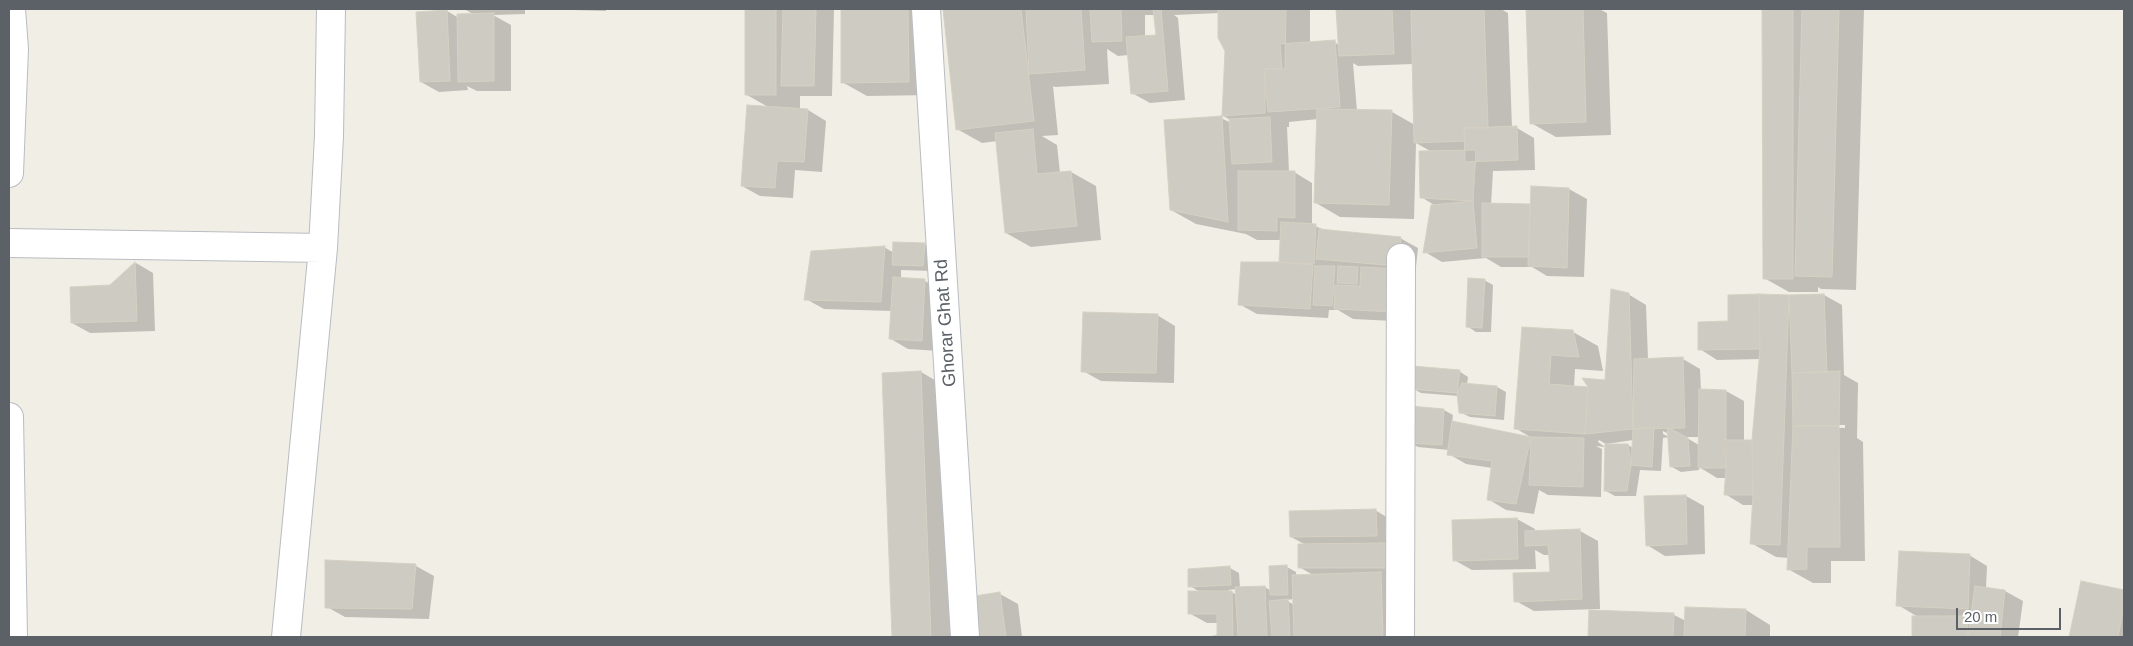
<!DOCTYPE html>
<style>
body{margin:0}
#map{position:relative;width:2133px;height:646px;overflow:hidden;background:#f0eee5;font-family:Helvetica,sans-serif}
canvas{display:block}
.frame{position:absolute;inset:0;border:10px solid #5c6167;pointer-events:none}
.scale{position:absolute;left:1956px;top:608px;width:105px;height:22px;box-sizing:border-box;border:2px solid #5c6167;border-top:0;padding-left:6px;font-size:15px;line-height:18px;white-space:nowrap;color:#5c6167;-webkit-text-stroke:4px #fff;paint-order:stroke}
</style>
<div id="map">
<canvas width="2133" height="646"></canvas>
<div class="frame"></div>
<div class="scale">20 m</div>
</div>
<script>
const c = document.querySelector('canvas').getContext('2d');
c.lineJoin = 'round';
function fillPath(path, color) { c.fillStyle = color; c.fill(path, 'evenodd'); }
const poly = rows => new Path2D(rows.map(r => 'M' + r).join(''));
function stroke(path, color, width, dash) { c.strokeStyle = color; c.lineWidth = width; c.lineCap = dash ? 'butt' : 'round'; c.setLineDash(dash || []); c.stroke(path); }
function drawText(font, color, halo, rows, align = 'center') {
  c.font = font + ' Helvetica,sans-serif'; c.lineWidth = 4; c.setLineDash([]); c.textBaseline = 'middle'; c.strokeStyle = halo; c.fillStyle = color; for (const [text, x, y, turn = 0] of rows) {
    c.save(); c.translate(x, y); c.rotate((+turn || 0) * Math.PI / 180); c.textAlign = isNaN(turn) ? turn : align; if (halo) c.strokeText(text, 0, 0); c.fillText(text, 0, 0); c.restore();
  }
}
const shadow = poly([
 [464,9,525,9,525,14,493,15,511,25,511,91,477,91,467,86,468,90,439,92,421,82,447,11,459,18,475,15],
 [538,9,606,9,606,11],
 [747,9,834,9,832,96,800,96,800,110,808,110,826,121,822,172,795,170,793,198,760,196,742,186,770,108,747,95],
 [842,9,932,9,933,95,867,96,842,82],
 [944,9,1310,9,1310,43,1334,42,1339,45,1338,9,1501,9,1508,13,1512,128,1517,128,1534,138,1535,170,1493,171,1491,205,1531,205,1569,189,1587,199,1584,277,1547,276,1532,267,1501,267,1486,258,1442,262,1425,252,1436,206,1421,197,1432,152,1416,143,1414,219,1340,217,1316,203,1318,119,1289,122,1289,127,1287,127,1289,172,1294,172,1312,183,1312,225,1325,230,1400,238,1418,248,1415,276,1406,275,1415,280,1413,322,1353,319,1338,310,1329,310,1328,318,1257,314,1239,304,1280,264,1281,240,1257,240,1246,234,1196,224,1171,210,1221,118,1231,123,1231,120,1223,116,1227,51,1220,13,1174,15,1178,18,1185,100,1150,103,1132,93,1129,55,1118,56,1107,49,1109,84,1055,87,1053,86,1058,135,1042,136,1057,145,1060,173,1071,172,1096,186,1101,240,1031,247,1006,233,997,141,982,143,957,129],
 [1145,15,1155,15,1157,36,1145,37],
 [1353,63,1358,66,1413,64,1415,125,1392,112,1357,111],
 [1527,9,1599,9,1607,13,1611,135,1556,137,1531,123],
 [1764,9,1864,9,1856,290,1821,289,1818,287,1818,292,1789,292,1764,278],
 [924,244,933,250,932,271,901,270,901,279,925,281,943,291,939,351,908,349,891,339,892,311,824,309,806,299,884,247,894,253],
 [136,263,153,273,155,331,90,333,72,323],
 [1484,280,1493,285,1491,332,1476,332,1467,326],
 [1628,294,1646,305,1648,359,1683,359,1700,369,1701,391,1726,391,1744,401,1744,441,1752,441,1760,359,1717,360,1700,349,1759,295,1824,295,1842,305,1844,375,1858,383,1857,438,1863,442,1865,561,1831,561,1831,583,1813,583,1788,569,1789,558,1776,557,1751,543,1753,505,1743,505,1725,494,1726,478,1717,478,1699,467,1699,470,1681,472,1672,467,1674,437,1663,431,1663,434,1669,437,1663,438,1661,471,1640,470,1636,496,1615,496,1606,491,1628,445,1633,448,1633,440,1606,444,1599,440,1598,442,1605,447,1596,446,1602,449,1601,497,1548,495,1539,490,1534,514,1506,510,1488,499,1492,468,1466,464,1449,454,1449,450,1418,447,1409,442,1444,410,1453,415,1452,423,1532,438,1515,428,1523,328,1573,332,1598,346,1603,371,1575,369,1574,387,1591,388,1607,381],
 [1810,425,1845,425,1845,428,1810,427],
 [1685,437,1699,437,1699,445],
 [1157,315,1175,326,1174,383,1101,381,1083,371],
 [1459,371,1468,377,1467,385,1497,387,1506,392,1504,420,1470,417,1460,412,1459,396,1421,393,1412,388],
 [921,372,945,386,954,637,893,637,883,374],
 [1686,496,1704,506,1705,554,1665,556,1647,545],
 [1375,510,1393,521,1407,637,1214,637,1219,636,1219,623,1207,623,1189,613,1200,592,1190,586,1230,568,1239,573,1240,588,1265,587,1271,591,1287,567,1296,572,1296,576,1313,575,1299,567,1306,545,1291,537],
 [1236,589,1237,595,1228,590],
 [1294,599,1294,605,1286,600],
 [1517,519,1535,529,1535,532,1580,531,1598,541,1600,609,1534,611,1516,601,1551,573,1550,555,1544,555,1535,550,1536,569,1472,570,1454,560,1453,521],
 [1969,555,1987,566,1986,589,2005,591,2023,601,2018,637,1913,637,1913,617,1918,617,1898,605],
 [416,566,434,576,429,619,345,617,327,607],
 [2082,582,2124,591,2124,637,2071,637],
 [1000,594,1018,604,1022,637,975,637],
 [1591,610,1674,615,1686,621,1746,610,1770,625,1770,637,1590,637]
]);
const building = poly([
 [745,9,776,9,776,95,745,95,745,9],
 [783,9,816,9,814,86,781,86,783,9],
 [841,9,908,9,909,82,841,83,841,9],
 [943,9,1021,9,1034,121,956,130,943,9],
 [1026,9,1081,9,1085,70,1029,74,1026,9],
 [1090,9,1121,9,1122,41,1092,42,1090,9],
 [1153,9,1161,9,1168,91,1131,94,1126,37,1156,35,1153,9],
 [1218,9,1286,9,1285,69,1265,69,1265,113,1222,116,1225,51,1218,38,1218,9],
 [1336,9,1392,9,1394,54,1339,56,1336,9],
 [1411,9,1484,9,1488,128,1464,128,1465,141,1414,143,1411,9],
 [1526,9,1583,9,1586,122,1530,124,1526,9],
 [1762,9,1793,9,1793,279,1763,279,1762,9],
 [1802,9,1839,9,1832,277,1795,276,1802,9],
 [447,10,450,81,420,82,416,12,447,10],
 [494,13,494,81,458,82,457,14,494,13],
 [1335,40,1340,107,1268,112,1264,69,1282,68,1280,44,1335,40],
 [747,105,808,109,804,162,777,161,775,188,741,186,747,105],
 [1317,109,1392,110,1389,205,1314,203,1317,109],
 [1222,116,1228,222,1170,210,1164,120,1222,116],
 [1270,117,1272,162,1232,164,1229,119,1270,117],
 [1517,126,1518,160,1465,162,1464,128,1517,126],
 [1033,129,1037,174,1071,171,1077,226,1005,233,995,133,1033,129],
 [1476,150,1473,201,1420,198,1419,151,1476,150],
 [1238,171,1295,171,1295,218,1277,217,1277,231,1238,230,1238,171],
 [1531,186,1569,188,1567,268,1528,266,1531,186],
 [1473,201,1477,248,1423,253,1431,205,1473,201],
 [1482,203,1530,204,1529,257,1482,257,1482,203],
 [1281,222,1316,224,1314,264,1279,262,1281,222],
 [1319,229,1401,237,1397,266,1316,259,1319,229],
 [893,242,925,243,923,266,892,265,893,242],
 [885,246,881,302,804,300,811,251,885,246],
 [135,262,137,321,71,323,70,287,110,285,135,262],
 [1241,262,1279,262,1313,265,1310,309,1238,305,1241,262],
 [1315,266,1335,266,1332,306,1313,305,1315,266],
 [1338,266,1358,267,1357,284,1337,283,1338,266],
 [1361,267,1398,269,1395,312,1334,309,1335,285,1360,286,1361,267],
 [893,277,925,279,922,341,889,339,893,277],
 [1468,278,1485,279,1482,328,1466,327,1468,278],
 [1611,289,1629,293,1633,429,1585,434,1588,387,1582,378,1605,380,1611,289],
 [1759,294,1789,295,1780,545,1750,544,1753,495,1752,440,1760,349,1759,294],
 [1759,294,1760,349,1698,350,1698,322,1728,321,1728,295,1759,294],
 [1824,294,1827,372,1792,373,1789,295,1824,294],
 [1083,312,1158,314,1156,373,1081,372,1083,312],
 [1522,327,1573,330,1579,357,1551,355,1549,384,1588,387,1585,434,1514,429,1522,327],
 [1683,357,1685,428,1633,429,1634,359,1683,357],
 [1412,366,1460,370,1457,393,1411,389,1412,366],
 [921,371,931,637,892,637,882,373,921,371],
 [1840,371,1839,426,1793,426,1792,373,1840,371],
 [1462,383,1497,386,1495,416,1459,413,1457,393,1462,383],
 [1699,389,1726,390,1726,468,1698,468,1699,389],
 [1410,406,1444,409,1442,445,1408,443,1410,406],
 [1452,421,1531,437,1516,504,1487,500,1492,461,1447,455,1452,421],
 [1793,426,1839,426,1840,547,1807,547,1807,569,1787,570,1793,426],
 [1654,427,1652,467,1631,465,1633,429,1654,427],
 [1667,427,1688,438,1690,466,1670,467,1667,427],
 [1531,437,1584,438,1583,487,1529,485,1531,437],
 [1724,440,1752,440,1753,495,1724,495,1726,468,1724,440],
 [1605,444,1628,444,1631,465,1627,491,1604,491,1605,444],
 [1686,495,1687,544,1646,546,1644,496,1686,495],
 [1376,509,1377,536,1290,537,1289,511,1376,509],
 [1517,518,1518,559,1453,561,1452,520,1517,518],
 [1580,529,1582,599,1514,602,1513,573,1550,572,1548,545,1525,546,1525,531,1580,529],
 [1386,543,1386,568,1298,568,1298,544,1386,543],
 [1899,551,1970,554,1968,609,1896,606,1899,551],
 [325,560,416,564,412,609,325,608,325,560],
 [1287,565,1288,595,1270,595,1269,566,1287,565],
 [1230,566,1231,585,1188,587,1188,569,1230,566],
 [1381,572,1383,637,1294,637,1292,575,1381,572],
 [2081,581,2124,590,2124,606,2118,637,2069,637,2081,581],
 [1265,586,1267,637,1238,637,1235,587,1265,586],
 [1975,586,2005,590,2000,637,1968,637,1975,586],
 [1188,591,1232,591,1233,637,1210,637,1217,635,1217,614,1188,614,1188,591],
 [1000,592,1006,637,974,637,968,597,1000,592],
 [1288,599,1290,637,1272,637,1269,601,1288,599],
 [1685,607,1746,609,1745,637,1684,637,1685,607],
 [1589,610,1674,613,1673,637,1588,637,1589,610],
 [1912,616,1967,616,1968,637,1912,637,1912,616]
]);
const street = poly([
 [926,9,965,637],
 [9,173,14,49,11,9],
 [9,243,323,248],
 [9,417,13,637],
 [286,637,323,248,329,136,331,9],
 [1400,637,1401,258]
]);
const streetNames = [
 ["Ghorar Ghat Rd",946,323,-94]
];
fillPath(shadow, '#0003');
fillPath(building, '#cecbc3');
stroke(building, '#d6d0c2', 1);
stroke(street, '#b9bdc2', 30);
stroke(street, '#fff', 28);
drawText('18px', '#5c6167', '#fff', streetNames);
</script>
